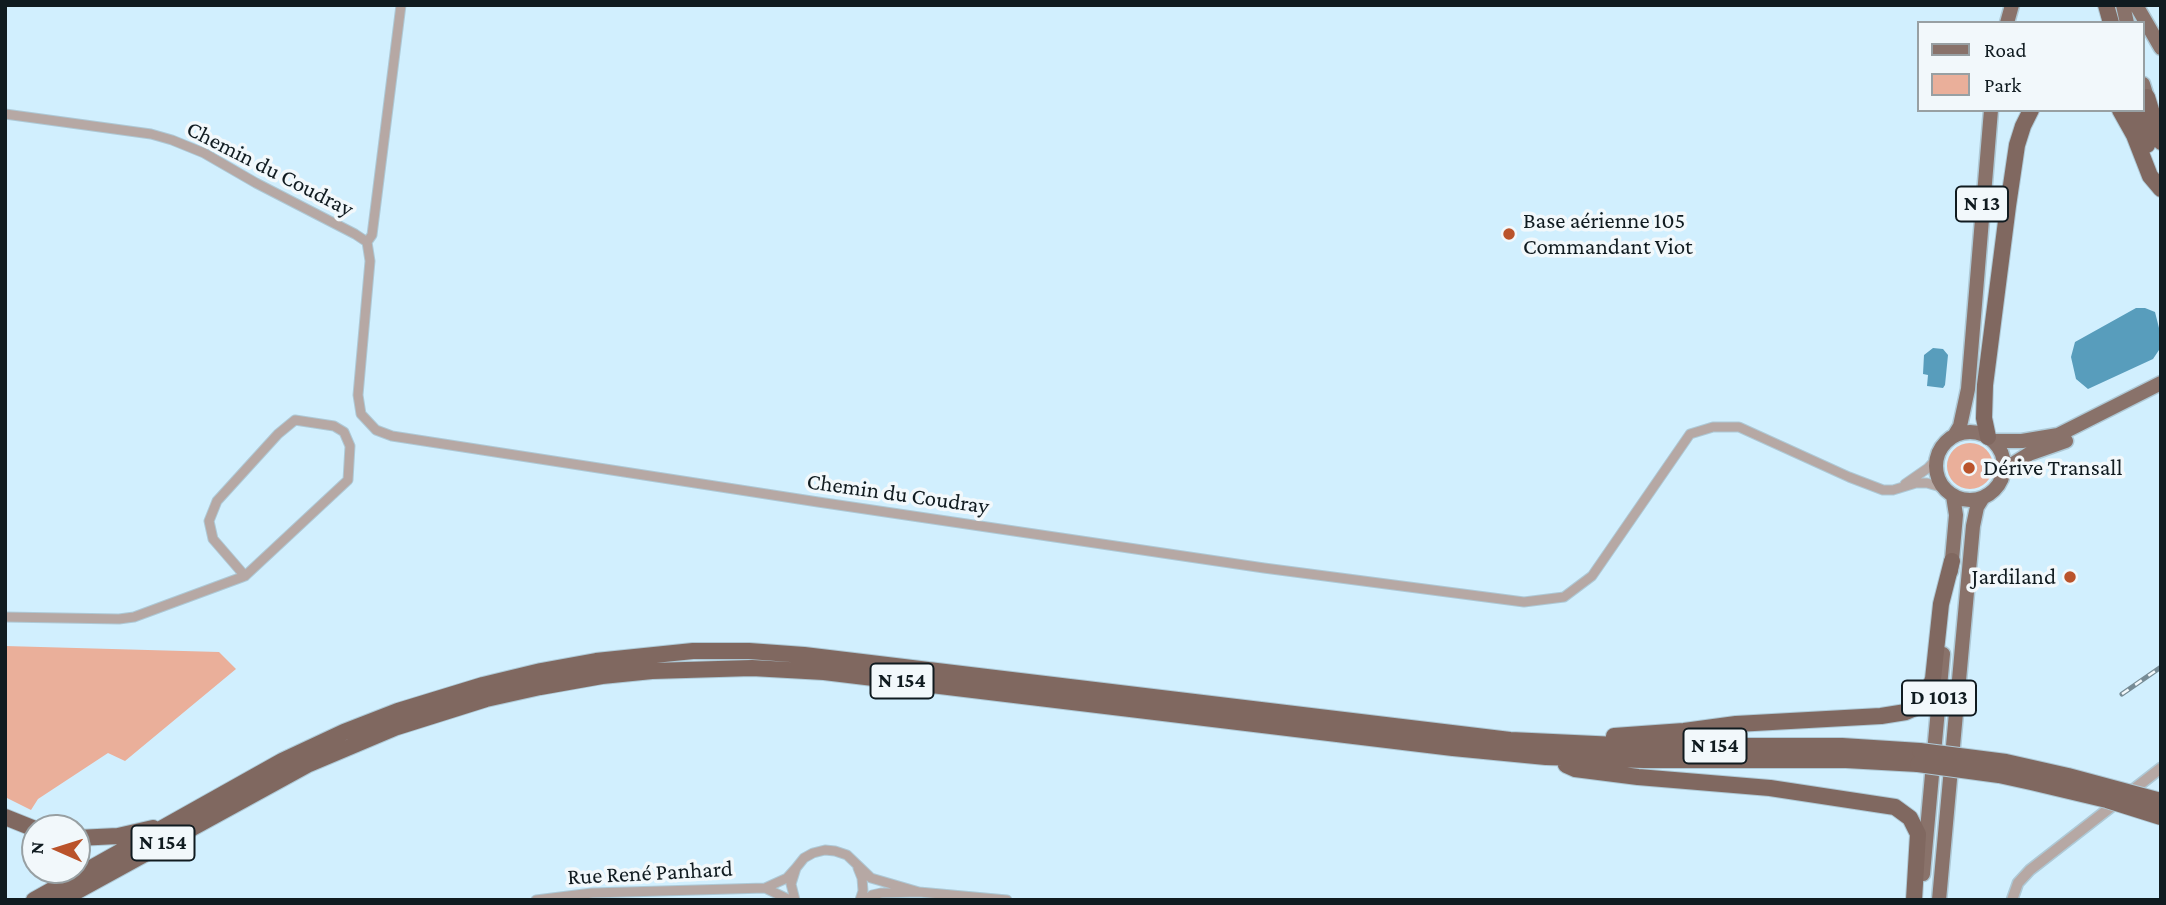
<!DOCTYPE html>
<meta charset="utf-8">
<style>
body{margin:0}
#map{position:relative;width:2166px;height:905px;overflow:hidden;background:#d1effe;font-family:"Crimson Pro",serif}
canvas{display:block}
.frame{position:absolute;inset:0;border:7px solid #101b20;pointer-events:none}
.legend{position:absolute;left:1917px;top:21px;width:228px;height:91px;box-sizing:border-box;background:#f2f8fb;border:2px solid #98a0a3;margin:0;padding:9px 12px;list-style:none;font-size:21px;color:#101b20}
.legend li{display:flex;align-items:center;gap:14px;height:35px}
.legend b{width:35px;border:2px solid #98a0a3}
.north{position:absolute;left:21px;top:814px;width:70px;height:70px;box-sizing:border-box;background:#f2f8fb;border:2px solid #98a0a3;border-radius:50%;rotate:273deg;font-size:19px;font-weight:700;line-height:28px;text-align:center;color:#101b20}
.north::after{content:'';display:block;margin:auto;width:24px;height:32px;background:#ba532b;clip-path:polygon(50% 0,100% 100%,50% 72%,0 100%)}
</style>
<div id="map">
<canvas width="2166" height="905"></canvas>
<div class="frame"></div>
<ul class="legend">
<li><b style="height:9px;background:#89726a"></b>Road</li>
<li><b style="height:19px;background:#eaaf9a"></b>Park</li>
</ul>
<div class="north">N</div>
</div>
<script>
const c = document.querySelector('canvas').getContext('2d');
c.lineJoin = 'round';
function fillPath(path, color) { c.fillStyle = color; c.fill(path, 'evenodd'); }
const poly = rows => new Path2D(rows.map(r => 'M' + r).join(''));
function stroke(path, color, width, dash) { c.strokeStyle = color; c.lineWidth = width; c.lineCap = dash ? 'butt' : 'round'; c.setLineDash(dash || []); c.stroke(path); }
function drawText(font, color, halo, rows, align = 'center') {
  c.font = font + ' "Crimson Pro",serif'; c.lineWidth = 7; c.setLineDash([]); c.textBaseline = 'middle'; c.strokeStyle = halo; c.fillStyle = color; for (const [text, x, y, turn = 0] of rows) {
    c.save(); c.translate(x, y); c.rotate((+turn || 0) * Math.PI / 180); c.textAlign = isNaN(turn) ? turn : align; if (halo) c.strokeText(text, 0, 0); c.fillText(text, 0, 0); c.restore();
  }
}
const green = poly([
 '1947 466a23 23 0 1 1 46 0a23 23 0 1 1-46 0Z',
 [5,646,219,652,236,669,125,761,108,753,38,799,31,810,5,797]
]);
const water = poly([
 [2136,308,2145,308,2155,312,2161,336,2161,347,2153,359,2088,389,2076,379,2071,357,2075,342],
 [1933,348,1943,349,1948,355,1945,385,1943,388,1927,386,1928,375,1923,374,1924,355]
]);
const minor = poly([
 [5,114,151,134,172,140,204,153,256,183,355,234,367,242,370,261,358,395,361,414,376,430,392,436,818,502,1264,568,1524,602,1564,597,1592,576,1690,434,1713,427,1739,427,1849,477,1883,490,1893,490,1916,483,1927,483,1944,488],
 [367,242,372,235,401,5],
 [1905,484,1928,468,1937,458],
 [5,617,119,619,134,617,245,576,348,480,350,446,344,432,334,426,295,420,278,434,217,501,209,521,213,539,245,576],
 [858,868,862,878,863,891,860,900],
 [765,888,790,900],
 [536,900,592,893,765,888,787,878,796,868],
 [795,900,791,884,796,868,804,858,813,853,825,850,835,851,847,855,871,878,919,892],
 [866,900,872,895,881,893,919,892,1007,900]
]);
const tertiary = poly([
 [2012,900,2018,883,2030,870,2161,768]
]);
const primary = poly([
 [2123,5,2127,23],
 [2136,5,2161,48],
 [2007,23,2012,5],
 [2143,84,2147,97],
 '1936 466a34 34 0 1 1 68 0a34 34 0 1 1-68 0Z',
 [1954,436,1960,426,1968,389,1991,110],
 [1994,441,2022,441,2058,435,2161,383],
 [2005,469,2029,454,2066,441],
 [1951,571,1956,515,1953,496],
 [1923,874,1943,654],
 [1939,900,1973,526,1977,507,1982,499]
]);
const trunk = poly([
 [2106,5,2111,23],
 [2147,97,2161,142],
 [2120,110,2134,135,2150,176,2161,189],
 [2137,110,2147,145],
 [1988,437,1984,418,1985,385,2008,206,2017,145,2023,126,2031,110],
 [1614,736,1684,731,1736,724,1881,716,1906,712,1913,709,1925,699,1933,679,1941,604,1952,561],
 [1566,765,1575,769,1638,777,1770,788,1895,807,1910,818,1918,834,1914,900],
 [5,817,35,829],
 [77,838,118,836,153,828],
 [34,900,282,761,344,732,398,711,483,685,541,671,596,661,693,651,749,651,804,655,1510,740,1638,746,1842,746,1920,751],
 [61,900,307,765,397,727,486,699,540,687,602,676,652,671,752,668,824,672,1453,748,1546,757,1644,760,1846,760,1918,764]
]);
const rail = poly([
 [2122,694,2161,667]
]);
const trunkBridge = poly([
 [1920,751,2006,762,2068,776,2161,801],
 [1918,764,1999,775,2031,782,2107,800,2161,817]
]);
const markers = [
 [1509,234,7,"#ba532b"],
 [1969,468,7,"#ba532b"],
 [2070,577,7,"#ba532b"]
];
const shields = [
 [1982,204,52],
 [902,681,63],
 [1939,698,74],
 [1715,746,63],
 [163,843,63]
];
const shieldNames = [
 ["N 13",1982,204],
 ["N 154",902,681],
 ["D 1013",1939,698],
 ["N 154",1715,746],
 ["N 154",163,843]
];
const streetNames = [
 ["Chemin du Coudray",270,169,27],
 ["Chemin du Coudray",898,494,8],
 ["Rue René Panhard",650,873,-3]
];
const poiNames = [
 ["Base aérienne 105",1523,221],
 ["Commandant Viot",1523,247],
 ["Dérive Transall",1983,468],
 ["Jardiland",2056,577,"right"]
];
fillPath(green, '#eaaf9a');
fillPath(water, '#589dbc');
stroke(minor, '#aec9d6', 11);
stroke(tertiary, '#aec9d6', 13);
stroke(primary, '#aec9d6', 17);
stroke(trunk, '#aec9d6', 18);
stroke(minor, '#b6a8a4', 9);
stroke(tertiary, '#b6a8a4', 10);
stroke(primary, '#89726a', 14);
stroke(trunk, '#806860', 16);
stroke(rail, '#778c96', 5);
stroke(rail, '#f2f8fb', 2.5, [8]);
stroke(trunkBridge, '#aec9d6', 18, []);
stroke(trunkBridge, '#806860', 16);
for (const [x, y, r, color] of markers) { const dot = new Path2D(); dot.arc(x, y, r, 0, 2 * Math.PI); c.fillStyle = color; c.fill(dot); stroke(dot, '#f2f8fb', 2.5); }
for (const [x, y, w] of shields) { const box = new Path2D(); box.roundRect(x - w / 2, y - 17.5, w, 35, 5); c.fillStyle = '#f2f8fb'; c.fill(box); stroke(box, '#101b20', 2); }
drawText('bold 21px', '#101b20', null, shieldNames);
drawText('23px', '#101b20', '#f2f8fb', streetNames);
drawText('23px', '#101b20', '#f2f8fb', poiNames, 'left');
</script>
